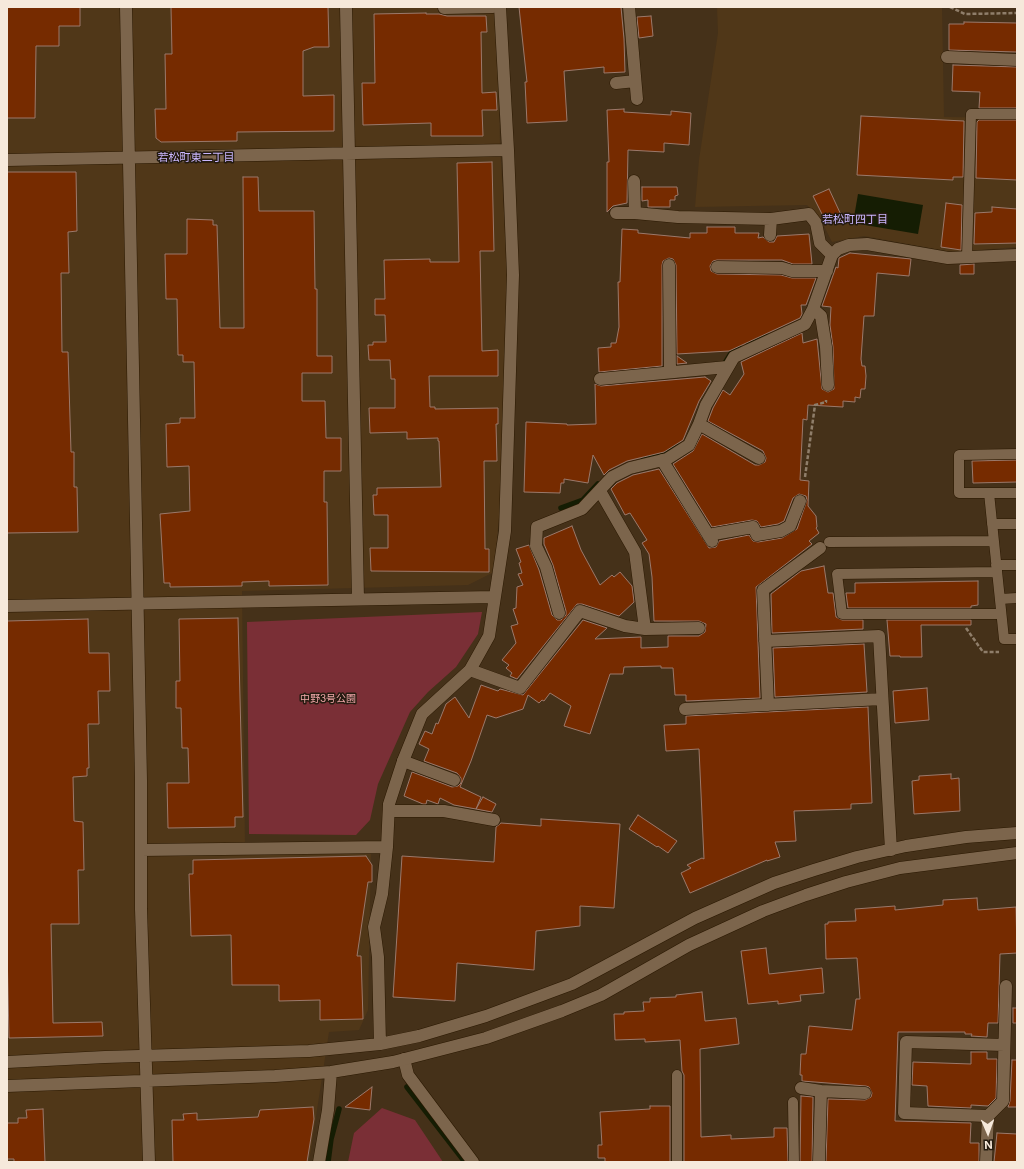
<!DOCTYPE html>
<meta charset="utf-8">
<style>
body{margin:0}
#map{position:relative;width:1024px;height:1169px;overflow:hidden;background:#453119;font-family:Inter,sans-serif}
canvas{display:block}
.frame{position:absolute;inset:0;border:8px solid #f6e9db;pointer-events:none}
.north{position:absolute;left:968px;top:1113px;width:40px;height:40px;-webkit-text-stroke:3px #241b10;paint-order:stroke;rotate:178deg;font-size:11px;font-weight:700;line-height:16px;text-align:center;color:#f6e9db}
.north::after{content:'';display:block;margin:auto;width:14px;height:18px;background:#f6e9db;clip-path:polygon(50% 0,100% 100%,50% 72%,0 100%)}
</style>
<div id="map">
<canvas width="1024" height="1169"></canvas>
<div class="frame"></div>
<div class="north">N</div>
</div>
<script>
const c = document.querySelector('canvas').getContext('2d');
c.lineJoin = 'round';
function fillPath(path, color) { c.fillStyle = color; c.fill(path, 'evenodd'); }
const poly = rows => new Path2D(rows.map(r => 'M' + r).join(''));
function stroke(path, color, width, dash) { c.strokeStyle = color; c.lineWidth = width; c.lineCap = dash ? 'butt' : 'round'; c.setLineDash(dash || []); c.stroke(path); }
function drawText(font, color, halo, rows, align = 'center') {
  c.font = font + ' Inter,"Noto Sans JP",sans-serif'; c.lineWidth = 3; c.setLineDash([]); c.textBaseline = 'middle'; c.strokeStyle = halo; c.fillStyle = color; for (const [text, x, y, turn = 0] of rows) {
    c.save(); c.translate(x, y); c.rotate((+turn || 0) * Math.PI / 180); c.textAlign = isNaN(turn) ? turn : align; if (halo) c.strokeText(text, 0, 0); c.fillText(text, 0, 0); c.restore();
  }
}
const built = poly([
 [7,7,497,7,500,146,508,280,501,496,494,572,468,585,242,591,245,848,371,850,368,1010,359,1030,329,1032,309,1162,7,1162],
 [717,7,942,7,944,117,1017,118,1017,247,952,252,864,236,832,242,820,218,807,205,695,207,699,160,718,33]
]);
const green = poly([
 [482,612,478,634,456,667,428,692,410,712,378,784,370,820,356,835,249,834,247,622],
 [382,1108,415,1120,443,1162,348,1162,354,1133]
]);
const water = poly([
 [858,194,923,205,918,234,853,223]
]);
const stream = poly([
 [747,342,767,336],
 [722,368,735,347,739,345],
 [644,459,679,446],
 [561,508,583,500,598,484],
 [407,1087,465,1162],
 [328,1162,331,1139,339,1109]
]);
const building = poly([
 [7,7,80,7,80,26,59,26,59,46,36,46,35,118,7,118,7,7],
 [171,7,328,7,329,47,314,47,303,51,303,96,334,95,334,131,237,132,237,141,161,142,156,138,155,109,166,109,165,54,172,54,171,7],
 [519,7,621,7,624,39,625,72,604,73,604,67,564,71,567,121,527,123,525,82,527,82,519,7],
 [426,13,426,14,439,14,447,16,486,16,487,32,481,32,482,93,496,92,497,110,482,110,483,136,431,136,431,123,363,125,362,83,375,83,374,14,426,13],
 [651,16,653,36,639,38,637,17,651,16],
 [964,22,1017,23,1017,52,949,50,949,24,964,24,964,22],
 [953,65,1017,67,1017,108,979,108,980,92,952,91,953,65],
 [624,109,624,112,671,115,671,111,691,113,689,145,664,143,664,152,628,150,627,203,613,206,607,212,607,162,609,162,607,110,624,109],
 [861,116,964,121,963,177,953,177,953,180,857,175,861,116],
 [979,120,1017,120,1017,180,976,178,977,122,979,120],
 [492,162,494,251,480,251,482,351,498,350,498,376,429,376,430,407,435,407,435,409,498,408,498,424,496,424,497,461,484,461,485,549,489,549,489,572,371,571,370,548,388,548,388,515,374,515,373,495,377,495,377,488,441,487,439,441,438,441,438,438,407,439,407,432,370,433,369,408,395,408,395,379,391,379,390,360,369,360,368,345,373,345,373,342,386,342,385,315,375,315,375,299,385,299,384,260,430,259,430,262,459,262,457,163,492,162],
 [7,172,76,172,77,231,68,232,69,273,61,273,62,352,68,352,71,452,74,452,74,487,77,487,78,532,7,533,7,172],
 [243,177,258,177,259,211,314,211,315,289,317,289,317,356,332,356,332,373,302,373,302,401,325,401,326,438,341,438,341,471,324,471,324,502,327,502,328,585,269,586,269,581,242,582,242,586,170,587,170,583,164,583,160,514,190,511,189,466,167,467,166,424,180,423,180,418,195,418,194,362,183,362,183,355,178,355,177,299,166,299,165,254,187,254,187,219,213,220,213,225,217,225,220,328,244,328,243,177],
 [642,187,677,187,678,195,675,196,675,200,670,200,670,207,648,207,648,200,642,201,642,187],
 [829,189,842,217,827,224,813,196,829,189],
 [946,203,962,205,961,250,941,247,946,203],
 [992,207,1017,209,1017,243,974,244,975,213,992,212,992,207],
 [707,227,735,227,735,233,759,233,758,238,763,237,769,242,774,242,777,236,809,234,812,264,793,264,782,260,717,260,713,261,710,266,711,271,717,274,781,275,792,278,816,278,806,305,801,305,802,314,800,318,729,351,677,354,676,265,673,259,669,258,663,261,662,265,662,366,599,372,598,348,611,347,611,343,616,343,619,327,618,282,620,282,622,229,638,230,638,233,690,238,690,233,707,233,707,227],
 [850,253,911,259,909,276,877,273,874,316,864,316,861,359,862,366,865,366,866,376,865,389,861,389,860,398,855,397,855,402,843,401,843,407,808,405,807,420,803,419,800,480,809,481,808,506,816,516,817,527,816,528,819,533,809,541,812,544,756,587,760,698,686,701,686,695,675,695,673,668,661,668,661,666,624,667,623,674,610,674,590,734,564,726,571,706,550,693,544,701,542,700,539,703,528,695,523,709,496,718,487,715,471,761,460,787,481,797,476,809,454,805,440,798,438,804,427,800,426,804,423,804,404,796,412,772,452,787,458,786,461,783,461,778,457,773,424,761,429,749,419,744,425,731,432,734,436,723,438,724,446,704,455,697,469,718,481,685,498,691,500,689,523,695,583,620,607,628,595,639,641,637,641,648,668,647,668,636,699,636,705,632,706,624,699,621,654,621,652,577,649,554,642,543,647,540,630,513,625,515,611,489,617,483,633,475,659,469,709,548,716,547,719,541,749,535,753,541,758,542,782,538,797,529,807,500,806,496,799,494,793,498,784,521,778,524,761,527,757,521,752,520,712,527,673,464,693,451,702,434,755,465,759,465,765,462,766,458,763,451,708,421,713,408,723,390,730,395,744,374,741,362,802,333,803,343,817,339,822,389,828,392,834,389,833,347,830,325,831,307,822,306,836,267,838,268,839,258,850,253],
 [974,264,974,274,960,274,960,265,974,264],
 [677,356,687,363,677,364,677,356],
 [705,377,711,381,699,401,683,440,664,452,627,461,609,470,604,475,593,455,588,483,564,479,564,483,561,483,560,493,524,492,526,422,567,424,567,425,596,424,595,384,601,386,705,377],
 [1017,460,1017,482,973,483,972,461,1017,460],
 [572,526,581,550,600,585,612,575,614,577,620,572,632,586,634,602,619,616,582,604,577,604,517,679,510,676,512,673,506,668,509,665,502,660,516,643,511,626,518,624,513,609,516,608,517,587,523,585,518,574,522,573,519,563,521,562,516,549,529,545,539,570,552,615,557,620,561,620,566,615,566,611,553,565,544,544,544,538,572,526],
 [824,566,828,593,833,593,836,617,842,620,863,620,863,629,772,633,771,594,801,571,824,566],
 [978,581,978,605,971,606,971,608,848,608,846,593,855,593,855,583,978,581],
 [238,618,243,817,235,817,235,827,168,828,167,783,189,783,188,748,182,748,181,708,176,708,176,681,180,681,179,619,238,618],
 [88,619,89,653,109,653,110,691,98,691,99,724,88,724,89,768,87,768,87,776,73,777,74,821,83,822,84,870,78,870,79,924,51,924,53,1023,102,1022,103,1036,9,1038,7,948,7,621,88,619],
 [887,620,971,620,971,625,921,625,922,657,900,657,900,656,890,656,887,620],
 [864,644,867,692,775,697,773,648,864,644],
 [927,688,929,720,895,723,893,691,927,688],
 [868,707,872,803,851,804,851,809,794,811,796,841,775,842,780,857,767,861,767,860,690,893,681,873,691,868,687,865,702,858,704,859,699,749,666,751,664,725,686,724,686,716,868,707],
 [951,774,951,779,959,778,960,811,914,814,912,781,919,780,919,776,951,774],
 [483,797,496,804,492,812,476,809,483,797],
 [638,815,677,841,668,853,658,846,657,847,629,829,638,815],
 [541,819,620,824,614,908,580,906,580,926,536,931,534,970,457,963,455,1001,393,997,402,856,494,862,496,827,501,823,541,826,541,819],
 [366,856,372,865,372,882,368,882,357,956,361,956,363,1019,320,1020,320,1000,279,1001,279,985,232,985,231,935,191,936,189,874,193,874,193,860,366,856],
 [977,898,978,910,1016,907,1017,953,1000,954,998,1023,988,1023,987,1037,971,1036,972,1034,965,1034,965,1032,898,1032,895,1121,971,1123,970,1143,979,1143,979,1162,826,1162,828,1099,865,1100,871,1097,872,1093,869,1087,866,1086,802,1081,802,1075,800,1075,801,1054,806,1054,809,1026,852,1030,856,999,860,999,857,958,826,959,825,924,828,924,828,922,856,921,855,909,895,906,895,910,943,905,943,900,977,898],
 [766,948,769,974,822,968,824,993,800,995,801,1001,778,1004,778,1001,748,1004,741,951,766,948],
 [702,992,705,1021,736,1018,739,1044,700,1049,701,1137,731,1135,731,1139,774,1137,774,1128,787,1128,788,1162,684,1162,684,1075,682,1071,680,1040,645,1042,645,1039,615,1040,614,1014,624,1014,624,1012,644,1011,643,1002,650,1002,650,998,676,997,676,995,702,992],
 [1013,1008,1017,1008,1017,1023,1013,1023,1013,1008],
 [971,1052,987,1052,987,1059,997,1059,996,1098,988,1106,971,1105,971,1108,928,1106,927,1086,912,1085,913,1062,971,1064,971,1052],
 [1012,1060,1017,1060,1017,1107,1008,1107,1010,1101,1012,1060],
 [372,1087,370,1110,345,1107,372,1087],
 [801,1096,813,1097,812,1162,800,1162,801,1096],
 [650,1106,670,1106,670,1162,605,1162,605,1158,598,1158,598,1145,602,1145,600,1112,650,1109,650,1106],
 [313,1107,314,1119,307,1162,173,1162,172,1120,184,1120,183,1114,197,1113,197,1120,258,1117,260,1110,313,1107],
 [43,1109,45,1162,14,1162,14,1159,7,1159,7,1123,18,1123,18,1118,27,1118,26,1110,43,1109],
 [997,1133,1017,1134,1017,1162,994,1162,997,1133]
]);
const path = poly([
 [950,7,965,14,1017,13],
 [805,477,815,405,826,402,826,400],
 [966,628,983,652,999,652]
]);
const lane = poly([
 [967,257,971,114,1017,114],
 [1017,454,959,455,959,493,1017,493],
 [989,493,1004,639,1017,639],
 [992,524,1017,524],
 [829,542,994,541],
 [996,565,1017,565],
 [997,572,837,574,842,614,1001,614],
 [1000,599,1017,598],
 [793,1102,794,1162],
 [677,1162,677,1075]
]);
const street = poly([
 [629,7,637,99],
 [444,8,493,7],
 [947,57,1017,60],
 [616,83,635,81],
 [634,181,635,213,678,217,771,219,809,214,816,223,820,243,832,255],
 [616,213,635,213],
 [770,235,771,219],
 [669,265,670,372],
 [717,267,782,268,792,271,827,271],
 [813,309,821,316,826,347,828,385],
 [600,379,727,367],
 [699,424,759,458],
 [662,460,712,541],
 [600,491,635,552,645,629],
 [708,535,753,527,757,535,781,531,790,526,800,501],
 [559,613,546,567,536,546,537,527,582,509,612,477,630,468,667,459,689,445,699,424,706,405,734,357,805,324,813,309,832,255,838,249,849,245,867,244,948,258,1017,255],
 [765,641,879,636,891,850],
 [470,670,520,688,580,611,625,626,645,629,699,628],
 [768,705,763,590,820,548],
 [685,709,882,699],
 [403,761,454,780],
 [389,811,444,811,494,820],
 [404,1059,408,1075,473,1162],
 [801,1088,821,1091,865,1093],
 [988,1116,1003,1101,1006,986],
 [819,1162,821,1091],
 [986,1162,988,1116,904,1113,906,1042,1004,1045]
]);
const secondary = poly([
 [126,7,141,780,141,909,149,1162],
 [346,7,358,599],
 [7,160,508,150],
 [7,606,494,597],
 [141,850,387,847],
 [380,1044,378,957,374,927,382,894,387,847,389,804,403,761,422,714,470,670,489,636,505,531,513,275,508,150,500,7],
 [7,1062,105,1057,309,1051,380,1044,419,1036,486,1016,572,984,695,918,774,883,814,870,857,857,906,846,966,837,1017,833],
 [7,1086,275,1076,331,1072,393,1062,486,1038,562,1011,601,995,689,945,763,911,806,895,846,882,900,868,1017,853],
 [319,1162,328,1110,331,1072]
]);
const parkNames = [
 ["中野3号公園",328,699]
];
const neighbourhoodNames = [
 ["若松町東二丁目",196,158],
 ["若松町四丁目",855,220]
];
fillPath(built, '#503718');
fillPath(green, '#7a2f36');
fillPath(water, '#151d03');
stroke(stream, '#151d03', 5.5);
fillPath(building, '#762b00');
stroke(building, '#9b796b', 1);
stroke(lane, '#2a1801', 11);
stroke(street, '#2a1801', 13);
stroke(secondary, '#2a1801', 13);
stroke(path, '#8f7e6a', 2.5, [4, 2]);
stroke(lane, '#7c654c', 10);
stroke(street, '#7c654c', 12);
stroke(secondary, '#7c654c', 12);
drawText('10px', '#f2a8aa', '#241b10', parkNames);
drawText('11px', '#cab7fe', '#241b10', neighbourhoodNames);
</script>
